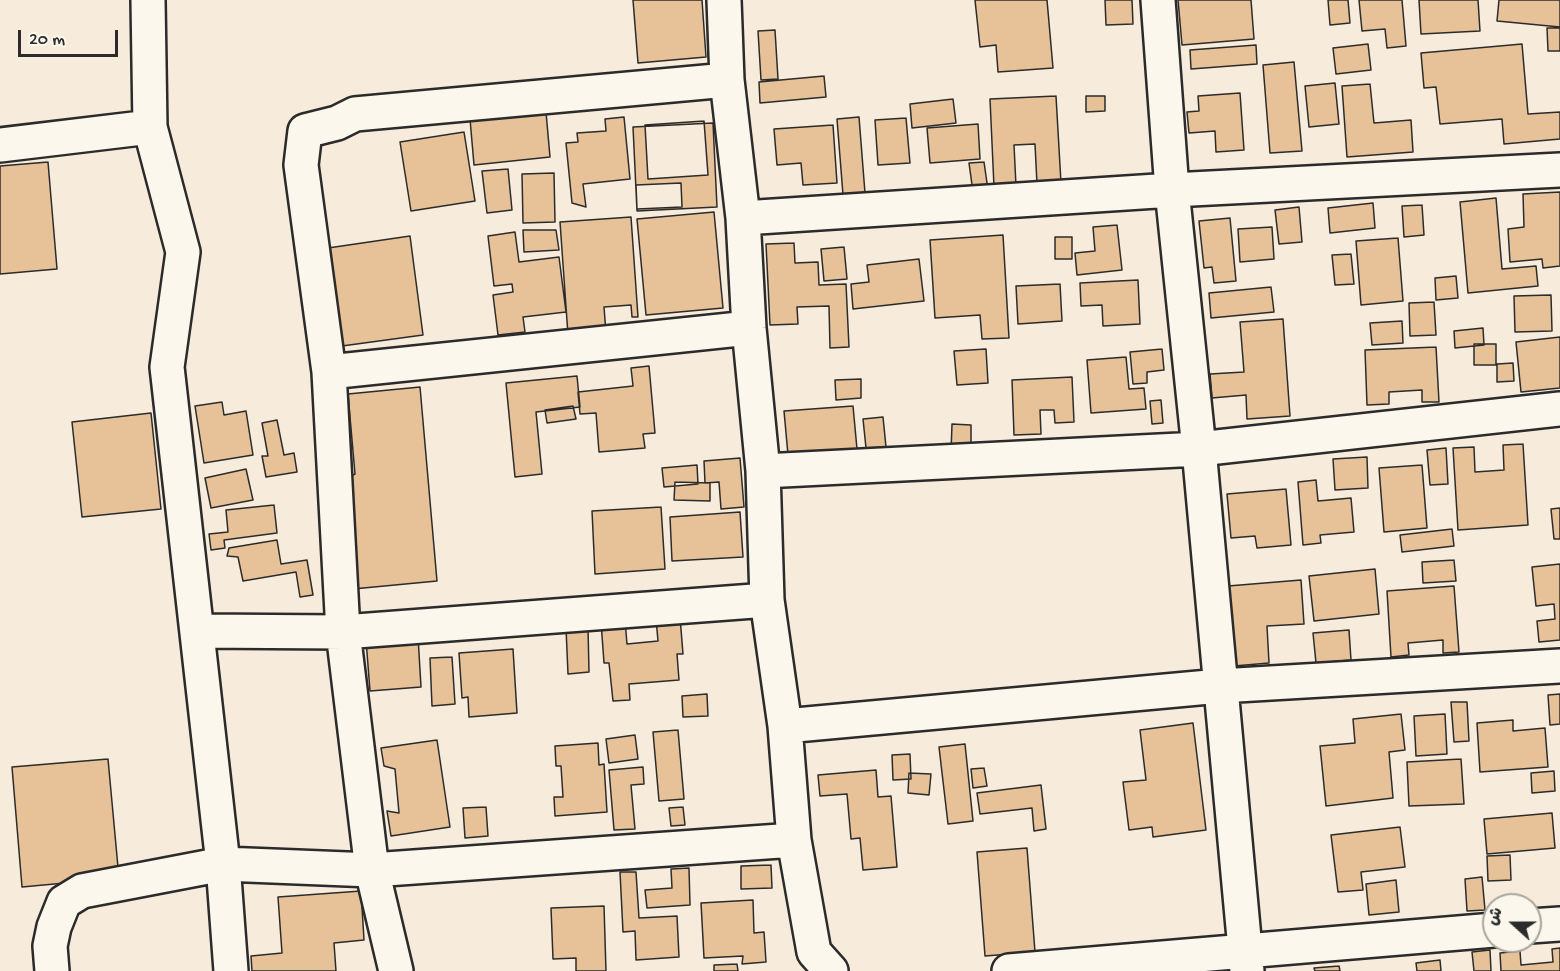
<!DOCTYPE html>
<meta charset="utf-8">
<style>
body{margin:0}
#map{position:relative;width:1560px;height:971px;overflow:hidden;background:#f7ecdb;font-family:"Gochi Hand","Playpen Sans Arabic",sans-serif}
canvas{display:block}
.north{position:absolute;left:1482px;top:893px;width:60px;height:60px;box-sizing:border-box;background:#fbf7ec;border:2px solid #a8a59f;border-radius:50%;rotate:291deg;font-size:16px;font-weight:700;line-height:24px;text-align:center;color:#2b2b2b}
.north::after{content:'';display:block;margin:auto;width:21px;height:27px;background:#2b2b2b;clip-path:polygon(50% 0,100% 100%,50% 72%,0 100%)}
.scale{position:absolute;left:18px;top:30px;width:100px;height:27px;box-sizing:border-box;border:3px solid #2b2b2b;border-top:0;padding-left:8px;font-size:18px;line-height:21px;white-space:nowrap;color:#2b2b2b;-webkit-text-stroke:4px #fbf7ec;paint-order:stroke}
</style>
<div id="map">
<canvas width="1560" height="971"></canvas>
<div class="north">ش</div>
<div class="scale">20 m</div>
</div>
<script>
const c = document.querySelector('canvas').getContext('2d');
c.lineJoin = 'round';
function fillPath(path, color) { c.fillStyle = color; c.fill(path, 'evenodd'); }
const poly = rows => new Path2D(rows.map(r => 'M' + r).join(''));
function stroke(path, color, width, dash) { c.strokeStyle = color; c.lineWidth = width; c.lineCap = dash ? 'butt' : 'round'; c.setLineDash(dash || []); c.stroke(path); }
const building = poly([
 [633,0,702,0,706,57,638,63,633,0],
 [975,0,1047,0,1053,68,998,72,996,45,980,47,975,0],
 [1105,0,1132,0,1133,24,1106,25,1105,0],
 [1178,0,1251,0,1254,39,1182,45,1178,0],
 [1328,0,1348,0,1350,23,1330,25,1328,0],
 [1359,0,1402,0,1406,46,1387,48,1385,29,1362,31,1359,0],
 [1419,0,1478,0,1480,31,1421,34,1419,0],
 [1499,0,1560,0,1560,27,1497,21,1499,0],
 [1547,28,1560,28,1560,51,1548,51,1547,28],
 [775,30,778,79,761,80,758,31,775,30],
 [1368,44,1371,70,1336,74,1333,48,1368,44],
 [1522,44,1528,114,1560,112,1560,139,1504,144,1502,119,1440,124,1436,87,1424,88,1421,53,1522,44],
 [1256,45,1257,64,1191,69,1190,50,1256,45],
 [1294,62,1302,151,1270,153,1263,65,1294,62],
 [824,76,826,97,760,103,759,82,824,76],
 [1335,83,1339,124,1309,127,1305,86,1335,83],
 [1370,84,1374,123,1411,120,1413,152,1347,157,1342,86,1370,84],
 [1240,93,1244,150,1216,152,1215,131,1189,133,1187,112,1199,111,1198,96,1240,93],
 [1056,96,1061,183,1037,184,1035,144,1014,145,1016,186,994,187,990,99,1056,96],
 [1086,96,1105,96,1105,111,1086,112,1086,96],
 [953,99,956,123,912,128,910,104,953,99],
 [546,112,550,157,474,165,470,119,546,112],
 [624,117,630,179,583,184,586,207,572,203,566,143,578,142,577,133,606,131,605,119,624,117],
 [859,117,865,193,843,195,837,119,859,117],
 [906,118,910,163,878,165,875,120,906,118],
 [704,121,708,175,648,179,645,125,704,121],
 [713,123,717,207,637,211,633,127,713,123],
 [978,124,980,159,930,163,927,128,978,124],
 [833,125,837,183,803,185,801,163,777,165,774,129,833,125],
 [464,132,475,201,411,211,400,142,464,132],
 [48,162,57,269,0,274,0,166,48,162],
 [984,162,988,190,973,192,969,163,984,162],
 [508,169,512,210,487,213,482,171,508,169],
 [554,173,555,222,523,223,522,174,554,173],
 [681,183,682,207,637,209,636,185,681,183],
 [1560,192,1560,266,1543,268,1542,259,1510,262,1508,229,1524,227,1523,194,1560,192],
 [1496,198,1502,269,1536,266,1538,286,1468,293,1460,202,1496,198],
 [1373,203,1375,228,1330,233,1328,208,1373,203],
 [1422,205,1424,235,1404,237,1402,206,1422,205],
 [1299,207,1302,242,1279,244,1275,210,1299,207],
 [714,212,723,308,646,315,637,219,714,212],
 [631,217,638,317,632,317,631,305,604,307,606,333,568,335,560,222,631,217],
 [1230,218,1236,281,1214,283,1212,267,1204,268,1199,221,1230,218],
 [1117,225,1122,270,1077,275,1075,253,1095,251,1093,227,1117,225],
 [1272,227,1274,259,1240,262,1238,229,1272,227],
 [523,230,556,230,559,250,524,252,523,230],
 [515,232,519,262,559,257,566,312,523,317,525,332,498,335,493,295,513,292,512,284,494,286,488,236,515,232],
 [1003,235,1009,338,982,339,980,315,935,318,930,240,1003,235],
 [410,236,423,335,342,346,328,248,410,236],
 [1055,237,1072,237,1072,259,1055,259,1055,237],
 [1398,238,1403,301,1361,305,1356,241,1398,238],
 [794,243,795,263,818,262,819,285,846,284,849,347,830,348,829,306,797,307,798,324,770,325,766,244,794,243],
 [844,247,847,279,824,281,821,249,844,247],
 [1351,254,1354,284,1335,285,1332,255,1351,254],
 [919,259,924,301,853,309,851,284,869,282,867,265,919,259],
 [1456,276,1458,298,1436,300,1435,278,1456,276],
 [1138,280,1140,324,1103,326,1102,305,1081,306,1080,283,1138,280],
 [1060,284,1062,321,1018,324,1016,286,1060,284],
 [1271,287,1274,312,1211,318,1209,293,1271,287],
 [1551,295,1552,331,1515,332,1514,296,1551,295],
 [1434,302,1436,335,1410,336,1409,303,1434,302],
 [1283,319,1290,416,1247,419,1246,395,1212,398,1210,374,1244,372,1240,322,1283,319],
 [1402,321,1403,343,1372,345,1370,323,1402,321],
 [1483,328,1484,345,1455,348,1454,331,1483,328],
 [1560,337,1560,388,1521,392,1516,342,1560,337],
 [1474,344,1496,344,1496,365,1474,365,1474,344],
 [1436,347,1439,402,1422,402,1422,390,1389,392,1389,404,1367,405,1365,350,1436,347],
 [986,349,988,383,957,385,954,351,986,349],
 [1162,349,1164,370,1147,372,1147,383,1133,384,1130,352,1162,349],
 [1126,357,1129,389,1144,388,1146,409,1091,413,1087,360,1126,357],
 [1513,363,1514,381,1497,382,1497,364,1513,363],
 [649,366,655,433,643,434,645,448,599,452,596,413,580,414,578,392,633,386,631,368,649,366],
 [577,376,580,407,536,412,542,474,515,477,506,383,577,376],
 [1072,377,1074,422,1055,423,1054,410,1040,410,1041,434,1014,435,1012,380,1072,377],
 [861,379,861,398,836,400,835,380,861,379],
 [420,387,437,581,353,589,343,480,355,474,348,394,420,387],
 [1161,400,1163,423,1152,424,1150,401,1161,400],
 [222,402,224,415,246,411,253,455,204,463,195,406,222,402],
 [573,406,576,419,547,423,545,410,573,406],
 [853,406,857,449,788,455,784,411,853,406],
 [151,413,161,509,82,517,72,422,151,413],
 [883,417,886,447,866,448,863,419,883,417],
 [277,420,284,455,294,453,297,472,266,477,262,456,268,456,262,423,277,420],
 [952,424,971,425,971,453,951,452,952,424],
 [1523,444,1528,525,1458,530,1453,448,1474,447,1475,472,1504,470,1503,445,1523,444],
 [1446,448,1448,484,1430,485,1427,450,1446,448],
 [1367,457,1368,488,1335,490,1333,459,1367,457],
 [740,458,744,507,721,509,719,482,705,483,704,461,740,458],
 [697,465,698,484,664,487,662,468,697,465],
 [1422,465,1427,528,1384,532,1379,468,1422,465],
 [246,469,253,500,211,508,205,478,246,469],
 [1316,480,1318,501,1351,498,1354,532,1320,535,1321,543,1303,545,1298,482,1316,480],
 [675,482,710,483,710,501,674,500,675,482],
 [1286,489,1291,545,1257,548,1255,536,1231,538,1227,494,1286,489],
 [274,505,277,533,224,540,225,548,211,550,209,534,228,532,226,510,274,505],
 [661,507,665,569,595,574,592,511,661,507],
 [1560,508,1560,539,1554,539,1551,509,1560,508],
 [740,512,743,557,672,561,670,517,740,512],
 [1452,529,1454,546,1402,552,1400,535,1452,529],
 [277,540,281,564,307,560,313,595,300,597,296,572,243,581,238,557,227,556,229,548,277,540],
 [1454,560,1456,581,1423,583,1422,562,1454,560],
 [1560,564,1560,640,1539,642,1537,621,1555,619,1554,604,1536,606,1532,567,1560,564],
 [1375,569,1379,614,1314,621,1309,576,1375,569],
 [1301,580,1304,624,1267,626,1269,663,1234,666,1228,586,1301,580],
 [1454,586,1459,652,1443,653,1443,640,1408,643,1409,655,1391,657,1387,591,1454,586],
 [680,617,683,654,677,654,679,680,629,684,630,700,613,701,609,663,604,663,601,622,625,620,627,644,658,641,656,619,680,617],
 [588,627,589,672,568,674,566,628,588,627],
 [1349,630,1351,660,1316,663,1313,633,1349,630],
 [418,636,421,687,370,691,366,640,418,636],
 [513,649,517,713,469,717,468,697,462,698,459,653,513,649],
 [452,657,455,704,432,706,430,658,452,657],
 [707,694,708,716,683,717,682,696,707,694],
 [1560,694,1560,724,1550,725,1548,695,1560,694],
 [1451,702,1467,702,1469,741,1454,742,1451,702],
 [1401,714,1405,750,1389,752,1393,798,1326,806,1320,746,1355,743,1353,719,1401,714],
 [1445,714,1447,754,1416,756,1414,716,1445,714],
 [1513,720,1513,731,1545,728,1548,767,1480,772,1477,723,1513,720],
 [1193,723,1206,830,1153,837,1152,827,1129,830,1123,782,1146,780,1140,730,1193,723],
 [678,730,684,799,659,801,653,732,678,730],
 [635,735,638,759,609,763,606,739,635,735],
 [437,740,450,827,391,836,387,811,399,813,395,769,384,766,381,748,437,740],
 [598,743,599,765,604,764,607,812,555,816,554,797,563,797,561,766,556,766,555,746,598,743],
 [965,744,973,821,948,824,939,747,965,744],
 [910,754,911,779,893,780,892,755,910,754],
 [108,759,119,878,22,887,12,767,108,759],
 [1461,759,1464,804,1409,806,1407,762,1461,759],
 [643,767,644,784,631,785,635,829,614,830,609,770,643,767],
 [984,768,987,786,973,788,971,769,984,768],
 [876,770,878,797,891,796,897,867,863,870,860,838,851,839,847,794,820,796,818,775,876,770],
 [1554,771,1555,791,1532,793,1531,773,1554,771],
 [909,773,931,774,929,795,908,793,909,773],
 [1041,785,1046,829,1034,831,1032,808,980,814,977,793,1041,785],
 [486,807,488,836,465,838,463,808,486,807],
 [683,807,685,825,671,826,669,808,683,807],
 [1552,813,1555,848,1487,854,1484,819,1552,813],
 [1400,827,1405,867,1361,872,1363,890,1338,892,1331,835,1400,827],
 [1027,848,1035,952,985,956,977,852,1027,848],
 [1510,855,1511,880,1488,881,1487,856,1510,855],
 [771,865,772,888,741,889,741,866,771,865],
 [689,868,690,905,647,908,645,890,672,888,671,869,689,868],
 [620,872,636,872,639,918,677,916,679,957,636,960,635,931,623,932,620,872],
 [1482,877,1485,910,1467,911,1465,879,1482,877],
 [1396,880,1399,912,1369,915,1366,884,1396,880],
 [361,891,364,940,334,943,336,971,252,971,251,956,282,953,278,897,361,891],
 [753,900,754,933,764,932,766,962,742,964,743,956,704,958,701,903,753,900],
 [604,906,606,971,576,971,576,958,553,959,551,908,604,906],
 [1560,948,1560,971,1501,971,1500,953,1520,951,1521,965,1553,962,1552,949,1560,948],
 [1490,950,1491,971,1474,971,1472,952,1490,950],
 [1440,960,1441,971,1417,971,1416,963,1440,960],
 [737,964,738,971,714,971,714,965,737,964],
 [1339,966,1340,971,1315,971,1314,968,1339,966]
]);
const minor = poly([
 [148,0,150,127,183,252,167,367,223,864,231,971],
 [724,0,727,80,743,218,749,328,763,471,767,600,785,726,794,840,814,952,831,971],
 [1158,0,1172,190,1199,449,1247,971],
 [0,145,150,127],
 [743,218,1172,190,1560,170],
 [329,372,749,328],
 [763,471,1199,449,1560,409],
 [198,631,343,632,767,600],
 [785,726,1220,686,1560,666],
 [1530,926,1560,924],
 [52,971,50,946,54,927,64,902,82,891,223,864,372,870,794,840],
 [396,971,372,870,343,632,329,372,301,165,305,131,337,123,355,114,727,80],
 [1009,971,1494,930]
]);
fillPath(building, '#e7c197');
stroke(building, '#2b2b2b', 1.5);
stroke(minor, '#2b2b2b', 38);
stroke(minor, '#fbf7ec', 33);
</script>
